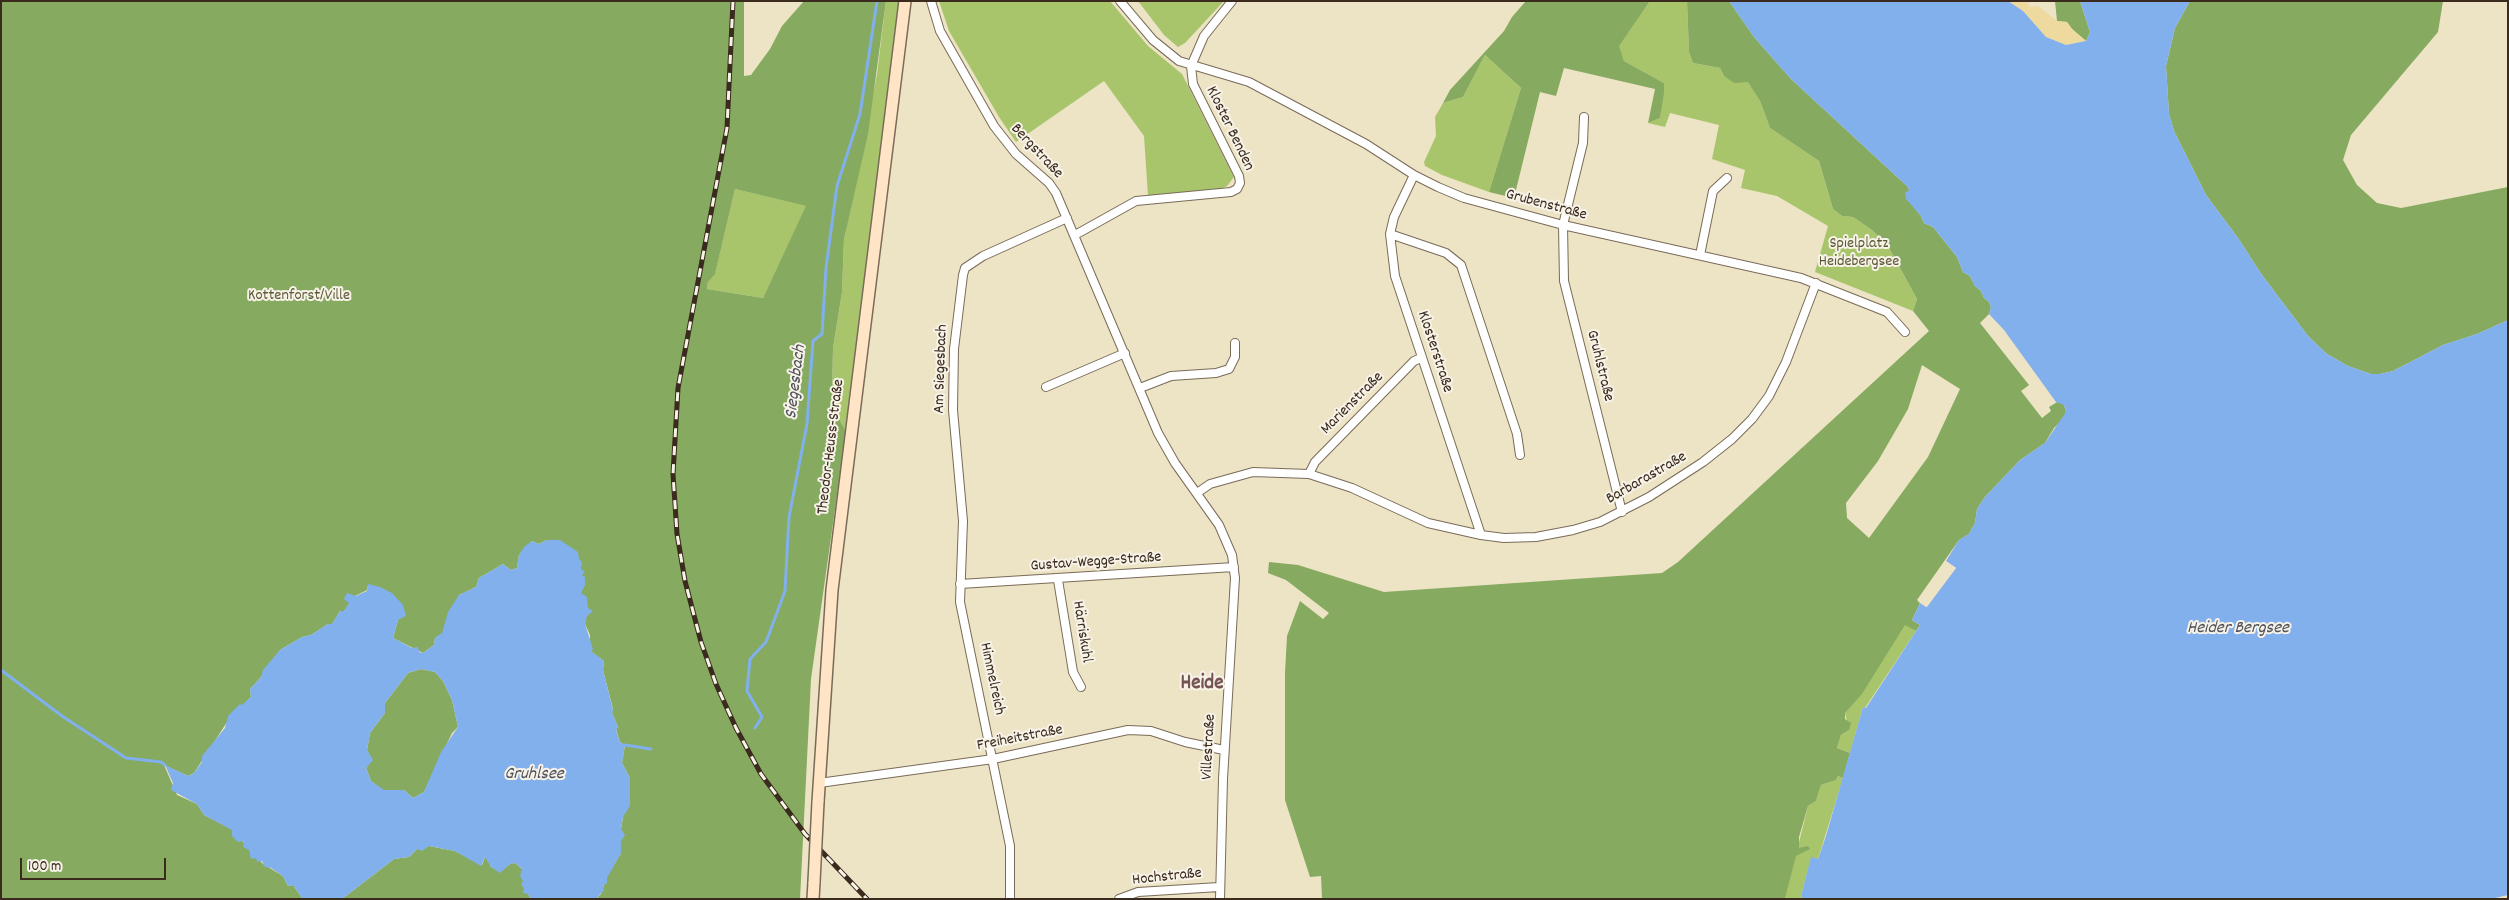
<!DOCTYPE html>
<meta charset="utf-8">
<style>
body{margin:0}
#map{position:relative;width:2509px;height:900px;overflow:hidden;background:#ede3c5;font-family:Dekko,sans-serif}
canvas{display:block}
.frame{position:absolute;inset:0;border:2px solid #3b2a1e;pointer-events:none}
.scale{position:absolute;left:20px;top:858px;width:146px;height:22px;box-sizing:border-box;border:2px solid #3b2a1e;border-top:0;padding-left:6px;font-size:15px;line-height:18px;white-space:nowrap;color:#3b2a1e;-webkit-text-stroke:4px #f7f3e8;paint-order:stroke}
</style>
<div id="map">
<canvas width="2509" height="900"></canvas>
<div class="frame"></div>
<div class="scale">100 m</div>
</div>
<script>
const c = document.querySelector('canvas').getContext('2d');
c.lineJoin = 'round';
function fillPath(path, color) { c.fillStyle = color; c.fill(path, 'evenodd'); }
const poly = rows => new Path2D(rows.map(r => 'M' + r).join(''));
function stroke(path, color, width, dash) { c.strokeStyle = color; c.lineWidth = width; c.lineCap = dash ? 'butt' : 'round'; c.setLineDash(dash || []); c.stroke(path); }
function drawText(font, color, halo, rows, align = 'center') {
  c.font = font + ' Dekko,sans-serif'; c.lineWidth = 4; c.setLineDash([]); c.textBaseline = 'middle'; c.strokeStyle = halo; c.fillStyle = color; for (const [text, x, y, turn = 0] of rows) {
    c.save(); c.translate(x, y); c.rotate((+turn || 0) * Math.PI / 180); c.textAlign = isNaN(turn) ? turn : align; if (halo) c.strokeText(text, 0, 0); c.fillText(text, 0, 0); c.restore();
  }
}
const green = poly([
 [886,1,905,1,846,431,840,421,832,392,833,348,842,292,844,239,877,74],
 [939,1,1110,1,1148,46,1182,74,1234,177,1227,186,1220,189,1148,196,1144,136,1104,81,1016,142,999,117,949,31],
 [1138,1,1224,1,1185,43,1178,47,1164,35],
 [1650,1,1687,1,1689,52,1693,63,1720,68,1724,76,1748,81,1760,101,1770,128,1819,161,1833,209,1842,216,1853,217,1872,230,1888,246,1917,299,1913,311,1815,272,1828,226,1777,196,1741,188,1745,170,1712,159,1719,125,1670,113,1665,127,1648,123,1660,118,1664,83,1624,61,1618,46],
 [1485,55,1521,88,1489,192,1442,175,1425,166,1424,162,1436,136,1435,117,1443,103,1463,97],
 [735,189,807,206,763,298,707,289,708,282,715,273],
 [1905,624,1916,631,1865,708,1863,707,1850,753,1837,748,1841,735,1849,730,1845,713,1862,693],
 [1838,776,1843,778,1818,859,1811,858,1801,896,1804,899,1785,899,1808,806,1816,801,1821,785,1836,780]
]);
const forest = poly([
 [1,1,744,1,744,76,751,75,770,49,782,26,804,1,886,1,868,134,844,239,842,292,833,348,832,392,840,421,846,431,811,679,800,899,596,899,601,894,606,878,621,853,621,829,630,778,622,763,625,745,620,742,616,729,618,727,612,713,613,709,603,670,604,661,590,651,590,635,585,624,588,608,581,593,582,575,547,540,539,544,532,541,519,555,517,568,511,570,503,564,479,578,476,587,459,595,443,633,435,638,434,645,423,653,393,638,398,620,368,585,367,590,355,596,344,611,340,611,332,624,328,624,311,635,302,637,280,650,261,677,250,689,251,697,229,719,194,773,188,776,164,765,177,795,197,804,204,815,233,830,263,864,283,876,288,886,293,885,302,898,309,899,1,899],
 [735,189,806,206,763,298,707,289,708,282,715,274],
 [1526,1,1650,1,1619,46,1624,61,1664,83,1664,93,1660,118,1648,123,1655,89,1564,68,1556,96,1540,92,1514,198,1489,192,1521,88,1485,55,1463,97,1443,103,1450,90,1504,31,1512,17],
 [1687,1,1729,1,1754,37,1791,79,1908,187,1916,210,1921,216,1924,223,1933,227,1957,257,1963,272,1970,276,1975,286,1981,291,1984,298,1989,302,1991,307,1989,314,1980,323,2029,385,2021,391,2042,418,2051,411,2049,407,2059,401,2064,405,2066,412,2064,418,2054,428,2045,443,2020,460,1985,497,1977,509,1975,523,1969,534,1959,540,1917,600,1920,603,1912,620,1920,625,1916,631,1905,625,1862,694,1845,713,1845,719,1851,723,1849,730,1841,735,1837,748,1850,753,1843,778,1838,776,1836,780,1821,785,1816,801,1808,806,1799,837,1799,848,1808,846,1810,849,1796,856,1785,899,1322,899,1321,876,1310,877,1285,800,1285,673,1287,636,1300,601,1323,619,1329,613,1286,580,1268,573,1269,562,1298,565,1384,592,1662,573,1678,562,1929,331,1913,311,1917,299,1888,246,1872,230,1853,217,1842,216,1833,209,1819,161,1770,128,1760,101,1748,82,1734,83,1724,76,1720,68,1693,63,1689,52],
 [1922,365,1960,389,1928,457,1869,538,1847,518,1846,503,1878,461,1908,409],
 [2055,1,2080,1,2090,32,2086,41,2072,29,2067,22,2057,21],
 [2190,1,2443,1,2438,32,2351,135,2343,160,2357,185,2377,203,2401,208,2508,187,2508,320,2477,334,2443,345,2393,371,2380,374,2371,374,2348,366,2327,354,2308,336,2262,275,2238,238,2206,195,2174,131,2169,114,2166,66,2175,28],
 [421,669,435,672,443,681,452,700,458,727,452,733,424,792,413,798,404,790,383,790,371,781,366,768,372,760,367,750,370,733,385,713,385,703,408,673],
 [429,846,455,851,482,865,485,857,488,858,491,867,500,872,510,864,515,863,522,869,524,888,531,899,342,899,394,859,409,857,417,849]
]);
const sand = poly([
 [2008,1,2029,1,2028,4,2030,7,2038,6,2057,21,2067,22,2072,29,2086,41,2066,45,2046,37,2023,11]
]);
const water = poly([
 [1729,1,2008,1,2023,11,2046,37,2066,45,2086,41,2090,32,2080,1,2190,1,2175,28,2166,66,2169,114,2174,131,2206,195,2238,238,2262,275,2308,336,2327,354,2348,366,2371,374,2380,374,2393,371,2443,345,2477,334,2508,320,2508,895,2491,899,1804,899,1801,896,1811,857,1818,859,1826,836,1863,707,1866,708,1920,625,1912,620,1920,603,1927,607,1956,568,1946,561,1959,540,1969,534,1975,523,1977,509,1985,497,2020,460,2045,443,2066,412,2064,405,2056,402,2004,330,1989,314,1991,307,1989,302,1984,298,1981,291,1975,286,1970,276,1963,272,1957,257,1933,227,1924,223,1921,216,1906,199,1905,193,1909,190,1908,187,1791,79,1754,37],
 [547,540,560,540,578,552,579,559,582,562,581,569,585,572,582,575,585,577,585,585,581,593,587,597,588,608,593,611,587,616,585,624,593,649,591,651,604,661,603,670,613,710,612,713,618,727,616,730,620,742,625,745,622,763,630,778,630,806,623,817,621,829,625,835,621,841,621,853,607,878,607,883,603,886,604,890,596,899,531,899,528,894,523,893,524,888,521,885,523,881,520,876,522,869,515,863,510,864,500,873,491,867,485,857,481,866,455,851,429,846,422,851,417,849,409,857,394,859,342,899,302,898,293,885,288,886,283,876,271,868,265,867,262,861,257,862,256,858,251,859,249,850,243,847,244,841,238,842,232,836,232,830,204,815,197,804,171,790,173,783,165,765,188,776,194,773,202,762,202,756,225,728,228,716,240,704,242,705,251,697,250,689,261,677,263,670,280,650,302,637,311,635,328,624,332,624,340,611,344,611,349,603,344,599,347,593,356,596,367,591,368,584,380,587,392,593,403,605,406,616,398,620,393,638,412,648,418,647,419,652,423,653,434,645,435,638,442,633,448,612,459,595,476,587,479,578,503,564,511,570,517,568,519,555,524,547,532,541,539,544],
 [421,669,435,672,443,681,452,700,458,727,441,752,424,792,413,798,404,790,384,790,371,781,366,768,373,760,367,750,370,733,385,713,385,703,408,673]
]);
const pier = poly([
 [1946,561,1956,568,1926,607,1918,601,1926,604,1953,569,1944,563]
]);
const stream = poly([
 [1,670,62,716,126,758,161,762,165,765],
 [755,728,762,717,747,691,750,659,766,642,785,591,789,517,807,424,813,341,822,334,826,268,837,186,860,114,877,1],
 [625,745,651,749]
]);
const minor = poly([
 [931,1,940,31,994,126,1016,154,1049,183,1056,193,1158,433,1175,463,1219,525,1232,555,1235,578,1223,779,1220,899],
 [1120,1,1153,40,1179,61,1249,82,1366,144,1414,175,1438,187,1464,198,1563,225,1801,278,1887,312,1905,332],
 [1584,117,1583,143,1563,225,1564,281,1622,512],
 [1414,175,1394,217,1390,234,1395,276,1481,535],
 [1390,234,1446,253,1461,265,1517,434,1520,455],
 [1075,235,1136,201,1231,192,1237,189,1240,183,1239,176,1193,84,1191,66,1204,36,1232,1],
 [1700,255,1713,191,1727,178],
 [1046,387,1125,353],
 [1140,388,1171,376,1216,373,1229,369,1235,357,1235,343],
 [1309,474,1315,462,1414,361,1421,358],
 [1197,493,1210,484,1253,472,1309,474,1352,488,1428,523,1481,535,1504,538,1536,537,1573,530,1600,522,1649,497,1703,462,1732,439,1752,419,1769,396,1786,362,1816,283],
 [1058,580,1073,672,1081,687],
 [960,584,1234,567],
 [819,783,993,759,1128,730,1151,731,1185,742,1224,750],
 [1010,899,1010,846,960,602,963,521,953,410,954,349,963,275,965,268,983,256,1067,218],
 [1119,899,1138,892,1219,887]
]);
const secondary = poly([
 [818,802,832,590,905,1],
 [813,899,814,882]
]);
const rail = poly([
 [733,1,727,128,678,388,673,474,677,534,685,581,701,642,716,684,736,728,761,774,805,834,867,899]
]);
const secondaryBridge = poly([
 [814,882,818,802]
]);
const streetNames = [
 ["Kloster Benden",1229,129,64],
 ["Bergstraße",1036,152,47],
 ["Grubenstraße",1546,206,15],
 ["Klosterstraße",1434,352,72],
 ["Gruhlstraße",1599,366,76],
 ["Am Siegesbach",942,369,-88],
 ["Marienstraße",1353,404,-45],
 ["Theodor-Heuss-Straße",832,447,-83],
 ["Barbarastraße",1647,479,-30],
 ["Gustav-Wegge-Straße",1096,563,-4],
 ["Härriskuhl",1081,632,81],
 ["Himmelreich",991,679,78],
 ["Freiheitstraße",1020,739,-11],
 ["Villestraße",1210,747,-87],
 ["Hochstraße",1167,878,-6]
];
const parkNames = [
 ["Spielplatz",1859,245],
 ["Heidebergsee",1859,263],
 ["Kottenforst/Ville",299,297]
];
const waterNames = [
 ["Siegesbach",797,382,-83],
 ["Heider Bergsee",2238,630],
 ["Gruhlsee",534,776]
];
const districtNames = [
 ["Heide",1202,685]
];
fillPath(green, '#a8c56c');
fillPath(forest, '#86aa60');
fillPath(sand, '#eeda9e');
fillPath(water, '#81b0ec');
fillPath(pier, '#ede3c5');
stroke(stream, '#81b0ec', 3);
stroke(minor, '#796b58', 10);
stroke(secondary, '#796b58', 14);
stroke(minor, '#fff', 8);
stroke(secondary, '#ffe4c6', 11);
stroke(rail, '#3b2a1e', 5);
stroke(rail, '#f7f3e8', 3, [9]);
stroke(secondaryBridge, '#796b58', 14, []);
stroke(secondaryBridge, '#ffe4c6', 11);
drawText('16px', '#3b2a1e', '#f7f3e8', streetNames);
drawText('16px', '#5c5835', '#f7f3e8', parkNames);
drawText('italic 18px', '#50525c', '#f7f3e8', waterNames);
drawText('bold 21px', '#755455', '#f7f3e8', districtNames);
</script>
